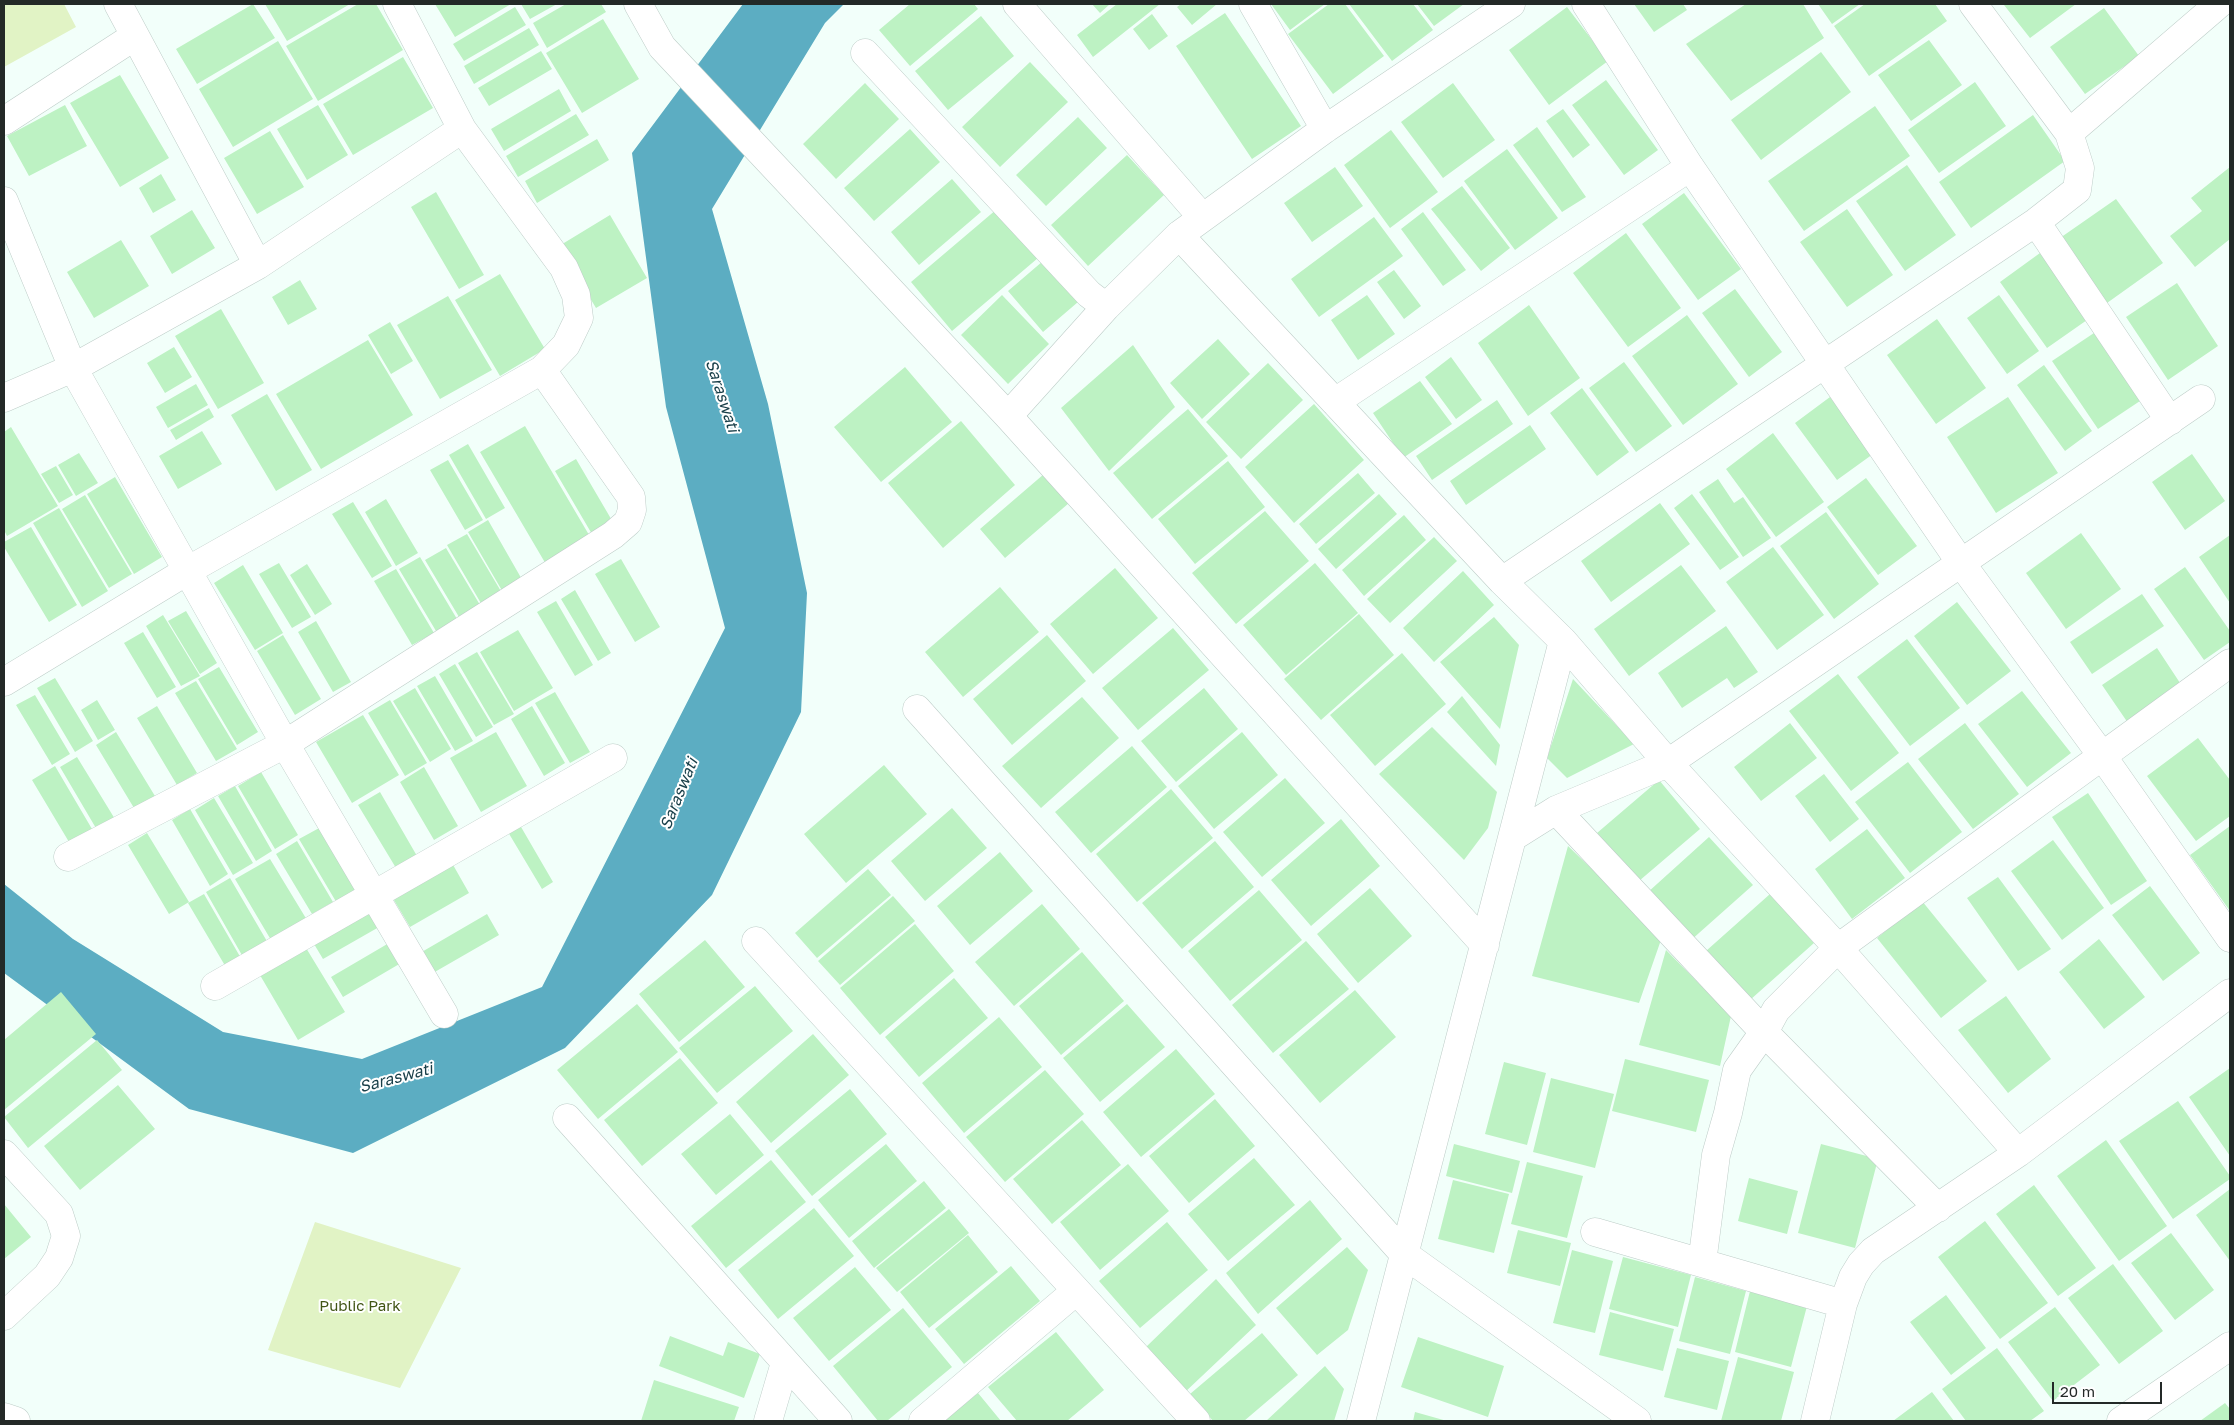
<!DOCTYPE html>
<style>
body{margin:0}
#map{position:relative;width:2234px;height:1425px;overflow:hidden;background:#f2fffa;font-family:"Golos Text",sans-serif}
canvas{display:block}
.frame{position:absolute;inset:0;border:5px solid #232927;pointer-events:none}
.scale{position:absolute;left:2052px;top:1382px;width:110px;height:22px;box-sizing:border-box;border:2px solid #232927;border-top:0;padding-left:6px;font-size:15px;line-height:18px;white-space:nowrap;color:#232927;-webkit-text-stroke:4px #fff;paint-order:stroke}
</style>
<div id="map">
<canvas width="2234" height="1425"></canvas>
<div class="frame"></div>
<div class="scale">20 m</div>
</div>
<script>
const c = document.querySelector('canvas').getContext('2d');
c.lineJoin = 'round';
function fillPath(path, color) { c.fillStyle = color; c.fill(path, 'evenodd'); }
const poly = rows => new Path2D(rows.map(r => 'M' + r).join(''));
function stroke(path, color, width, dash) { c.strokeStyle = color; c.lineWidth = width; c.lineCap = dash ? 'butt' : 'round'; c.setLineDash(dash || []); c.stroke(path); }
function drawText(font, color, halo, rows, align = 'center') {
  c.font = font + ' "Golos Text",sans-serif'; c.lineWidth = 4; c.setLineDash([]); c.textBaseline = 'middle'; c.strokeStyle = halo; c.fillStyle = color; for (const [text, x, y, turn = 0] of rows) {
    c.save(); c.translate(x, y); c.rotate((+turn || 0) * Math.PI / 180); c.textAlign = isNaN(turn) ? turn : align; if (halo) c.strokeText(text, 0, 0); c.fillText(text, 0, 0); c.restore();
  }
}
const green = poly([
 [4,4,64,4,76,27,4,67],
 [315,1222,461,1268,400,1388,268,1350]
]);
const water = poly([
 [743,4,844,4,825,23,712,209,768,404,807,593,801,712,712,895,565,1048,353,1153,189,1109,4,973,4,884,73,939,223,1032,362,1059,542,987,725,628,666,407,632,153]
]);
const building = poly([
 [253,4,275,38,197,84,176,49],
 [265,4,350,4,287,41],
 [358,4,376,4,403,50,318,101,286,46],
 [435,4,511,4,455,37],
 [521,4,557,4,530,19],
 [566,4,601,4,606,12,547,48,533,23],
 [910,4,974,4,978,9,910,66,879,30],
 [1092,4,1110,4,1100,13],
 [1117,4,1160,4,1093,57,1077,35],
 [1181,4,1217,4,1192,25,1177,7],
 [1271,4,1325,4,1290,30],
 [1329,4,1345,4,1384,56,1333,94,1288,34],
 [1349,4,1413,4,1433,30,1392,61],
 [1417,4,1464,4,1434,26],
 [1634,4,1683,4,1687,10,1654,32],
 [1746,4,1803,4,1824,38,1731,101,1686,44],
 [1818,4,1860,4,1832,24],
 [1865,4,1935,4,1947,21,1869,76,1834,26],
 [2006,4,2076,4,2030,38,2004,5],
 [515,7,526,25,464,61,453,44],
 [1567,7,1608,61,1549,105,1509,50],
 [2104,8,2139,56,2085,94,2050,47],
 [1225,13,1301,126,1252,159,1176,46],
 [1152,14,1168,36,1149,50,1133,29],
 [981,16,1014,56,948,110,915,71],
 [603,19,639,79,582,113,546,53],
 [529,28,539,45,474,84,464,66],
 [1929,40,1962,85,1911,121,1878,75],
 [278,41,313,99,233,147,199,89],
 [541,51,552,69,489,106,478,88],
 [1821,52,1851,92,1761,160,1731,120],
 [403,57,433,108,353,155,323,104],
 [1030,62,1068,102,1000,167,962,127],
 [120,75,169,158,120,187,70,103],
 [1606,80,1658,150,1624,175,1572,105],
 [1975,82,2006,126,1939,173,1908,130],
 [865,83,899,119,836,179,803,144],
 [1453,83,1495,140,1443,178,1401,122],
 [559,89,571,111,504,151,491,129],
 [65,105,87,146,29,176,7,136],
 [318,105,348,155,307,180,277,129],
 [1875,106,1910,156,1804,231,1768,181],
 [1563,109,1590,145,1573,158,1546,121],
 [576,114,589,135,518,177,506,156],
 [2033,115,2065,161,1971,228,1939,182],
 [1078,117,1107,148,1046,206,1016,175],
 [1537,127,1586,197,1562,212,1513,145],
 [910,129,940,162,874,221,844,188],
 [1391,130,1438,192,1390,228,1344,165],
 [270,131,304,187,257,214,224,158],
 [597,139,609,160,537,203,525,181],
 [1507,149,1558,218,1515,250,1464,181],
 [1127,155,1164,195,1088,266,1051,225],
 [1907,165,1956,235,1905,271,1856,201],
 [1335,167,1363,206,1312,242,1284,203],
 [2230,167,2230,239,2195,267,2170,236,2202,211,2191,198],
 [161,174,176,200,153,213,139,188],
 [952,179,981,212,919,265,891,232],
 [1462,186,1510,248,1481,271,1431,209],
 [436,192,484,275,459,289,411,207],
 [1684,193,1741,269,1698,300,1642,224],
 [2116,199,2163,263,2107,303,2060,238],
 [997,209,1038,258,952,331,911,282],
 [1847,209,1893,275,1847,307,1800,242],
 [192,210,215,248,172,274,150,236],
 [1423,212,1466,270,1443,286,1401,229],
 [610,215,647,278,596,308,559,246],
 [1374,217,1403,256,1319,317,1291,279],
 [1626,233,1681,308,1628,347,1573,273],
 [121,240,149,286,94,318,67,272],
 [2040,253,2087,320,2047,348,2000,282],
 [1043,261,1078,302,1043,332,1008,291],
 [1394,270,1421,306,1404,319,1377,282],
 [500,274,545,349,500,376,455,300],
 [300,280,317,309,288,325,272,297],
 [2177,283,2218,346,2168,380,2126,317],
 [1735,289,1782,352,1749,377,1702,313],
 [1002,295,1049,344,1008,384,961,335],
 [1367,295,1395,334,1358,360,1331,320],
 [1999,295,2039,351,2007,374,1967,318],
 [448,296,492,370,440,399,397,325],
 [1529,305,1580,378,1528,416,1478,343],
 [221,309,264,383,218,409,175,336],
 [1687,315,1738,384,1683,425,1632,356],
 [1937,319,1986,388,1936,424,1887,355],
 [390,322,413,361,391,374,368,335],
 [2094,333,2140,401,2098,429,2052,361],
 [1218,339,1250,374,1202,419,1170,383],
 [368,340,413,415,321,469,276,394],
 [1133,345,1175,407,1109,471,1061,408],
 [174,347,192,377,165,393,147,363],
 [1451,357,1482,400,1456,419,1425,377],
 [1624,362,1672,426,1636,452,1589,388],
 [1268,363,1303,400,1241,459,1206,422],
 [2044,365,2092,431,2065,451,2017,385],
 [905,367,952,422,881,482,834,427],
 [1420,381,1452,424,1403,458,1373,413],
 [196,384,208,405,168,428,156,407],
 [1582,388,1629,452,1597,476,1550,413],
 [267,394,312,470,276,491,231,415],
 [1830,397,1873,454,1837,480,1795,423],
 [2008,397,2058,473,1996,513,1947,437],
 [1497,400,1513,424,1432,480,1416,456],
 [1314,404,1364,460,1294,523,1245,467],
 [209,408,214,417,176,440,170,430],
 [1188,409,1228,456,1152,519,1113,473],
 [961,421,1015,485,943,548,888,483],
 [1530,425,1546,449,1466,505,1450,481],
 [525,426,592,540,547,566,480,452],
 [11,427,58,506,7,536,4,530,4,432],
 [202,431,222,464,178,489,159,456],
 [1773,433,1824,502,1776,537,1726,469],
 [468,444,505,508,486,519,449,455],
 [79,453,98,483,76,496,58,465],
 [2192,454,2225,501,2185,530,2152,482],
 [576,459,617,529,596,541,555,471],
 [448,460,483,520,465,530,430,470],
 [1228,461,1265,507,1195,564,1158,519],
 [56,466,73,495,59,503,41,474],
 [1358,473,1375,493,1316,544,1299,524],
 [1044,474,1069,503,1005,558,980,529],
 [115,477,162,557,134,574,87,494],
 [1866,478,1917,546,1878,575,1827,507],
 [1718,479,1734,503,1743,497,1771,538,1743,557,1699,492],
 [1379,494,1397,514,1336,569,1318,549],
 [1692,494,1739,557,1720,570,1674,508],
 [85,495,132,574,109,588,62,509],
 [386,499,418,553,396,566,365,512],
 [353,502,392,566,372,578,332,514],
 [1660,503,1690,544,1611,602,1581,561],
 [59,508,108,591,82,607,33,523],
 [1265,511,1309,561,1236,624,1192,573],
 [1826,512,1879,584,1834,619,1780,546],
 [1404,515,1426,540,1364,596,1342,570],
 [488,520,524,583,504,594,468,532],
 [31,527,77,605,49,622,4,547,4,542],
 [2081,533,2121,589,2066,629,2026,573],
 [467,534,502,593,482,605,447,545],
 [2230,535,2230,603,2199,557],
 [1434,537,1457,561,1390,623,1367,599],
 [1773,547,1824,615,1777,650,1726,582],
 [446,548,480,605,459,617,425,560],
 [420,557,457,619,436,631,399,569],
 [621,559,660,627,635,642,595,574],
 [279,563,311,617,292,628,259,574],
 [1315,563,1358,613,1286,675,1243,625],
 [307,564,332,604,315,615,290,575],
 [243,565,283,633,255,650,214,583],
 [1681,565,1716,611,1629,676,1594,629],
 [2185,567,2230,631,2230,642,2204,660,2154,589],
 [1115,568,1158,618,1093,674,1050,624],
 [396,569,434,633,412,645,374,581],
 [1463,571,1494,605,1434,662,1403,628],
 [1000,587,1039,632,963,697,925,652],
 [575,590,611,653,598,661,561,599],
 [2142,594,2164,626,2092,674,2070,642],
 [556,601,593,665,575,676,537,612],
 [1957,602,2011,671,1967,705,1914,636],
 [186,611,217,663,200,674,168,621],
 [1359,614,1394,655,1321,720,1284,679],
 [163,615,200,676,181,686,146,626],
 [1494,617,1519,645,1500,729,1440,662],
 [316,621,351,682,333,692,298,632],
 [1726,626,1758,672,1734,688,1727,678,1682,708,1658,673],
 [1173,628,1209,670,1138,730,1102,688],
 [518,630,553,688,514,711,480,652],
 [143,632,176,687,157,698,124,643],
 [283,635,321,699,295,715,257,651],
 [1047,635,1086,681,1012,745,973,699],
 [1907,639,1960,708,1910,746,1857,677],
 [2157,648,2182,686,2128,723,2102,685],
 [477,652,514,714,494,725,458,663],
 [1402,653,1446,704,1375,766,1330,715],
 [455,664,493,727,476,737,439,674],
 [219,667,258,732,237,745,198,679],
 [1838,674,1899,753,1851,791,1789,711],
 [435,676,473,741,455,751,417,686],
 [55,678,93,741,75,752,37,688],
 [1573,679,1634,744,1567,778,1547,758],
 [196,681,237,749,216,761,175,693],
 [415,688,451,749,430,762,393,701],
 [1204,688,1238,729,1176,782,1141,741],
 [2022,691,2071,753,2027,787,1978,724],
 [555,692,590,752,570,763,535,703],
 [35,695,70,754,52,765,16,705],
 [1462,696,1500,745,1496,766,1447,712],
 [1082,697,1119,738,1041,808,1002,766],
 [97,700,115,730,98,740,81,710],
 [390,700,427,763,405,776,368,713],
 [157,706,197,773,177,785,137,718],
 [532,706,565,763,544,776,511,719],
 [363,715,399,775,352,803,316,742],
 [1790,723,1817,758,1761,801,1734,767],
 [1965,723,2019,794,1973,829,1918,759],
 [1432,727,1497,792,1488,828,1464,860,1379,774],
 [116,732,158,801,137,813,96,745],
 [496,732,527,786,481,812,450,758],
 [1242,732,1278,775,1214,829,1178,786],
 [2198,738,2230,780,2230,816,2196,841,2147,776],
 [1132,746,1167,787,1091,853,1055,812],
 [77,757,118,824,100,835,60,767],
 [1908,762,1962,832,1910,873,1855,802],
 [884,765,927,814,846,883,804,834],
 [55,766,92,829,69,842,32,780],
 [424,767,458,826,434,840,400,782],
 [261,772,298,835,275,849,238,786],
 [1824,774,1859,819,1830,842,1795,796],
 [1285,778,1325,823,1262,877,1223,832],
 [1659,780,1700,829,1639,881,1597,833],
 [235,786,272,851,256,861,218,796],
 [1171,789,1213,838,1137,902,1096,854],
 [380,792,417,856,396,868,358,805],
 [2088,793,2147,881,2111,905,2052,817],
 [214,798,253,863,233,875,195,810],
 [952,808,987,848,925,901,891,861],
 [190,809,228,874,210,886,172,820],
 [1341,819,1380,866,1311,926,1271,880],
 [517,820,553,882,542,889,505,827],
 [2230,826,2230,911,2190,855],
 [321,827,360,893,338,905,299,839],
 [1867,829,1905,878,1852,919,1815,869],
 [147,833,189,902,169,914,128,845],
 [1709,837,1753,885,1690,941,1647,893],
 [2053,840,2104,908,2062,940,2011,871],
 [297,841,333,902,312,914,276,854],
 [1215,841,1254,887,1182,949,1142,903],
 [1568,846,1662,937,1639,1003,1532,976],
 [1000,852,1033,891,970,945,937,906],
 [448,856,469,893,410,927,388,890],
 [270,859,307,920,271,940,235,879],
 [868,869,891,895,817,958,795,933],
 [1998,877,2051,949,2018,971,1967,898],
 [230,878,268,943,243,957,206,892],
 [2150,886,2200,953,2163,981,2112,915],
 [1370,888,1412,936,1358,983,1317,934],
 [1259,890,1302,940,1230,1001,1188,951],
 [204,894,242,960,227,969,188,903],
 [1770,894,1814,943,1750,1000,1706,951],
 [893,896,915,921,840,985,818,961],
 [1922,901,1987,981,1941,1018,1877,938],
 [1042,904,1080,949,1014,1006,975,962],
 [367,906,379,927,323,959,311,939],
 [487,914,499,935,433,973,420,953],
 [915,924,954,971,880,1035,840,988],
 [2099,939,2145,997,2104,1029,2059,972],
 [705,940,745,987,679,1042,639,994],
 [1306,941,1349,989,1273,1053,1232,1005],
 [303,943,345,1012,298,1040,257,970],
 [389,943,401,963,343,997,331,977],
 [1666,950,1731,1016,1720,1066,1639,1045],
 [1082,952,1124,1001,1061,1055,1019,1006],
 [954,978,988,1018,919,1077,885,1037],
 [755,986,793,1031,717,1093,679,1048],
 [1355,990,1396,1037,1320,1103,1279,1055],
 [61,992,96,1034,4,1110,4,1040],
 [2006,996,2051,1059,2008,1093,1958,1030],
 [637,1004,678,1052,598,1119,557,1070],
 [1127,1004,1165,1047,1100,1102,1063,1058],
 [999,1017,1042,1067,964,1133,922,1083],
 [813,1034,849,1075,771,1143,736,1102],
 [97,1040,122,1070,28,1148,4,1117],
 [1176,1049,1215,1094,1141,1157,1103,1112],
 [680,1058,718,1103,642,1166,604,1120],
 [1625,1059,1709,1080,1696,1132,1612,1111],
 [1504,1062,1546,1073,1527,1145,1485,1134],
 [2230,1068,2230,1156,2189,1097],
 [1045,1070,1084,1114,1005,1182,966,1137],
 [1551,1078,1614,1094,1595,1168,1533,1152],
 [118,1085,155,1129,80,1190,44,1146],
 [850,1089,887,1134,812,1196,775,1151],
 [1215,1099,1255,1146,1189,1203,1149,1156],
 [2178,1101,2230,1176,2230,1179,2173,1219,2119,1141],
 [730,1114,764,1155,716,1195,681,1154],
 [1082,1120,1121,1165,1052,1224,1013,1179],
 [2106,1140,2167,1226,2119,1261,2057,1176],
 [886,1144,917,1181,849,1238,818,1200],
 [1454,1144,1520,1161,1512,1193,1446,1176],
 [1821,1144,1878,1159,1855,1248,1798,1233],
 [1254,1158,1295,1205,1228,1261,1188,1214],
 [771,1160,806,1202,726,1268,691,1226],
 [1527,1162,1583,1176,1567,1238,1511,1224],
 [1128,1164,1169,1211,1100,1270,1060,1222],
 [1749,1178,1798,1191,1787,1234,1738,1221],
 [1453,1180,1509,1194,1494,1253,1438,1239],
 [924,1181,946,1208,874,1268,852,1241],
 [2034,1185,2096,1268,2058,1296,1996,1214],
 [2230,1189,2230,1261,2196,1215],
 [1310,1200,1342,1239,1258,1314,1226,1273],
 [4,1204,31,1237,4,1259],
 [814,1208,854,1256,778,1319,738,1270],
 [949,1209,969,1233,897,1292,876,1268],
 [1985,1221,2048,1303,2000,1339,1938,1257],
 [1167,1222,1208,1270,1140,1328,1099,1281],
 [1518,1230,1571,1243,1560,1286,1507,1273],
 [2171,1233,2214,1290,2175,1320,2131,1263],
 [968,1235,998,1272,929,1328,900,1292],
 [1347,1247,1368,1270,1348,1330,1317,1355,1276,1308],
 [1572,1250,1613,1261,1595,1333,1553,1323],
 [1623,1257,1691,1275,1678,1327,1609,1309],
 [2113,1264,2163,1331,2119,1364,2068,1298],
 [1011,1266,1040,1301,964,1364,935,1329],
 [855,1267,891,1310,829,1361,793,1318],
 [1695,1277,1746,1291,1730,1354,1679,1341],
 [1216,1279,1256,1325,1183,1394,1145,1348],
 [1750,1291,1807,1306,1791,1367,1735,1352],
 [1946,1295,1986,1348,1951,1375,1910,1322],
 [2055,1307,2100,1365,2053,1401,2008,1342],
 [903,1308,952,1367,887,1421,878,1421,833,1366],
 [1610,1312,1674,1329,1663,1371,1599,1355],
 [1056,1332,1104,1390,1067,1421,1017,1421,988,1387],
 [1262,1333,1298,1375,1244,1421,1213,1421,1190,1394],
 [670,1336,723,1356,728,1342,760,1354,744,1398,659,1366],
 [1418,1337,1504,1366,1488,1417,1401,1387],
 [1677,1348,1729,1361,1717,1410,1664,1397],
 [1997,1348,2044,1411,2030,1421,1966,1421,1942,1389],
 [1738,1357,1794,1372,1781,1421,1721,1421],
 [1325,1366,1344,1389,1334,1421,1266,1421],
 [654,1380,739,1407,734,1421,641,1421],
 [1932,1392,1954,1421,1893,1421],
 [978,1393,1001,1421,944,1421],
 [2225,1403,2230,1409,2230,1421,2200,1421],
 [1415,1412,1447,1421,1413,1421]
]);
const minor = poly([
 [118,4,258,265],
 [638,4,662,47,1008,416,1485,945],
 [1017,4,1202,217],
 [1253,4,1325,129],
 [1586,4,1690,167,1961,563,2103,757,2230,938],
 [865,53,1089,294,1106,307],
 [4,121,135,36],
 [2069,133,2219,4],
 [4,201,73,368,285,744,444,1014],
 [2036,222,2170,421],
 [1179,235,1502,581,1563,641,1668,763,1838,948,2018,1153],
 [4,398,73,368,258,265,462,129],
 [1335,402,1690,167],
 [1008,416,1106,307,1179,235,1325,129,1511,4],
 [1502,581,2036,222,2077,190,2080,168,2069,133,1973,4],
 [4,682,187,571,542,370,566,345,579,318,576,295,564,268,462,129,397,4],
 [917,709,1404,1254,1637,1421],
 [1556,810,1764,1032,1938,1208],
 [1513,837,1556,810,1668,763,2201,399],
 [68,857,285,744,613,535,628,522,632,510,631,497,542,370],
 [756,941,1196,1421],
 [215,986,613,758],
 [567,1118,838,1421],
 [4,1154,59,1214,66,1236,59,1258,47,1276,4,1316],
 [1595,1232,1702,1263],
 [1843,1304,1702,1263,1716,1155,1728,1113,1737,1070,1764,1032,1776,1010,1838,948,2230,663],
 [4,1417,16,1421],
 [768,1421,785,1363],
 [923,1421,1076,1291],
 [1361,1421,1563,641],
 [1815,1421,1843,1304,1853,1277,1861,1264,1873,1251,2018,1153,2230,993],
 [2121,1421,2230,1346]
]);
const parkNames = [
 ["Public Park",360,1306]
];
const waterNames = [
 ["Saraswati",722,396,72],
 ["Saraswati",679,794,-68],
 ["Saraswati",396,1078,-15]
];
fillPath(green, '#e1f3c5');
fillPath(water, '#5cadc2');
fillPath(building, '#bdf2c3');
stroke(minor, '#becdc8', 29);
stroke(minor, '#fff', 28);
drawText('15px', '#415515', '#fff', parkNames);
drawText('italic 16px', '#193f49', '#fff', waterNames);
</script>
